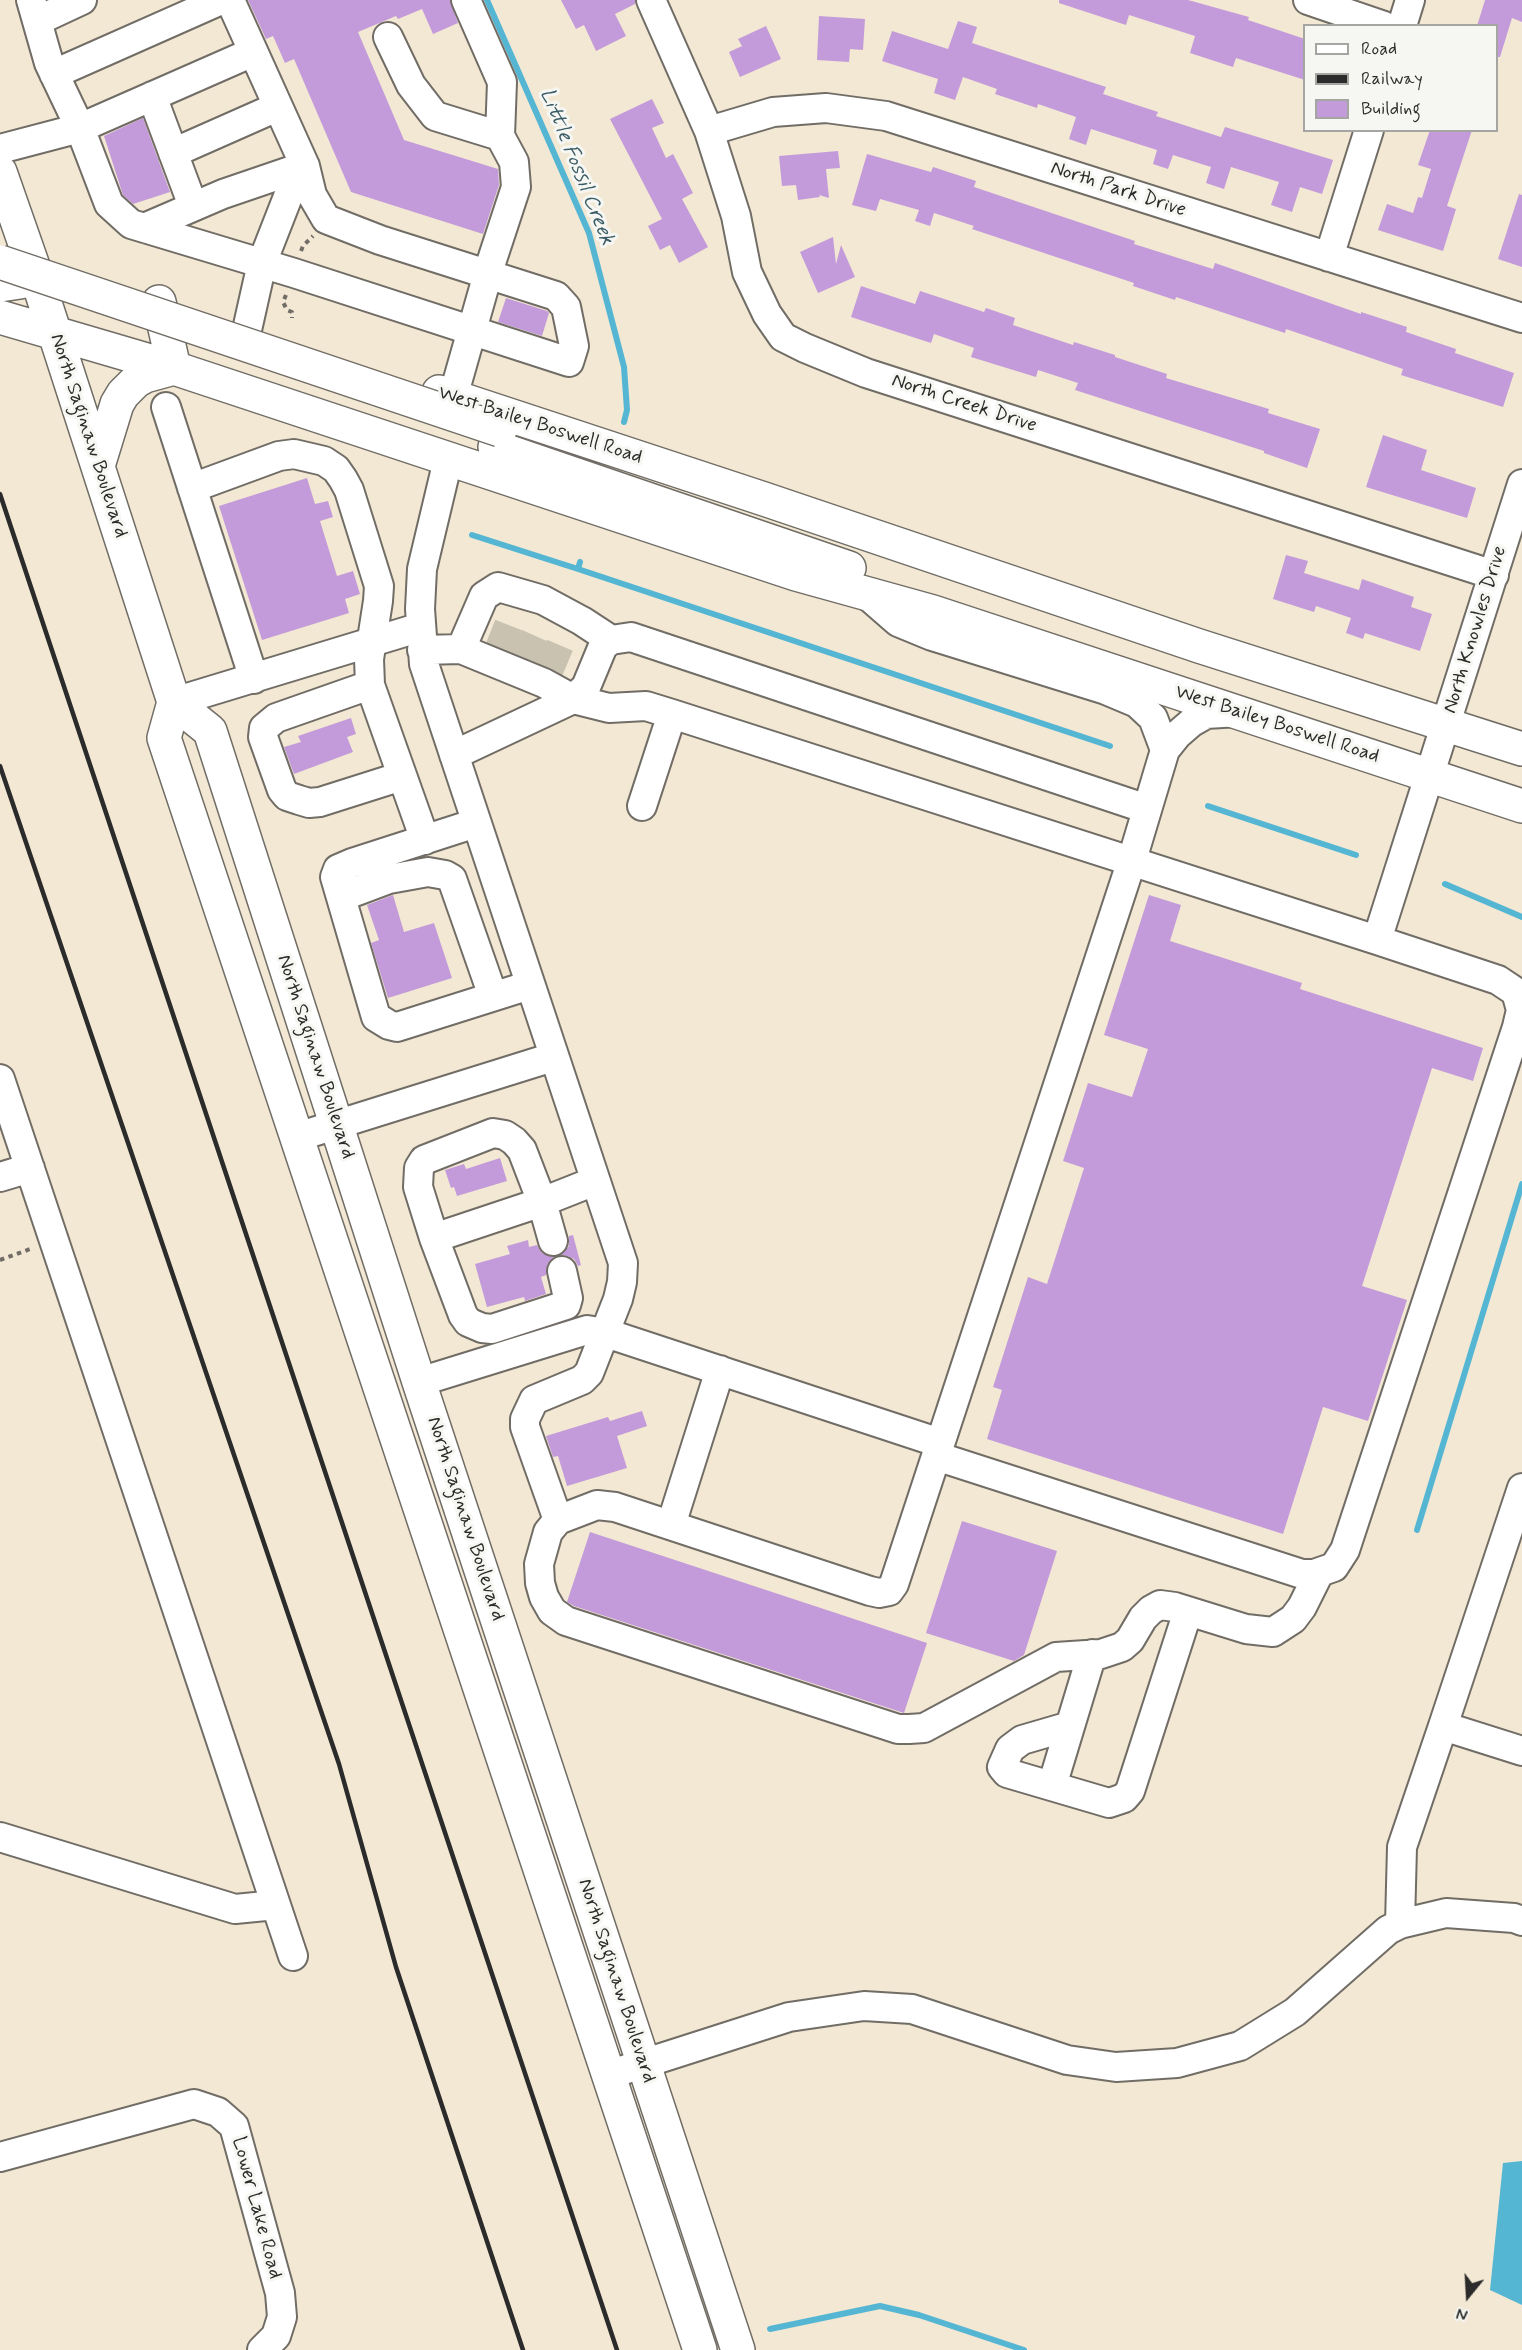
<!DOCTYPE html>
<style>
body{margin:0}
#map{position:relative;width:1522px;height:2350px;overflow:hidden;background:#f2e8d3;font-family:Mynerve,sans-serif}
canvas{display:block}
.legend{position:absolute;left:1303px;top:24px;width:195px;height:108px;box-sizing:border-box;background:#f6f6f2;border:2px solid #a5a5a2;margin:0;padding:8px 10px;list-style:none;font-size:18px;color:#2b2b2b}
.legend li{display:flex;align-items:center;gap:12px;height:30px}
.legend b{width:30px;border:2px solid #a5a5a2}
.north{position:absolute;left:1438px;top:2266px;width:60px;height:60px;-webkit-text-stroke:4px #f6f6f2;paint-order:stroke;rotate:198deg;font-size:16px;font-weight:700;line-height:24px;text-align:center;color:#2b2b2b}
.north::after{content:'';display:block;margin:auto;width:21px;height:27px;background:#2b2b2b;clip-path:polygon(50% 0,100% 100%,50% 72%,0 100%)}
</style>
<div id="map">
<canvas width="1522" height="2350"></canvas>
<ul class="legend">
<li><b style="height:8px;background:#fff"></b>Road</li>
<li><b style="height:8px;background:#2b2b2b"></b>Railway</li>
<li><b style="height:16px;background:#c49bda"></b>Building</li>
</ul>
<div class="north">N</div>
</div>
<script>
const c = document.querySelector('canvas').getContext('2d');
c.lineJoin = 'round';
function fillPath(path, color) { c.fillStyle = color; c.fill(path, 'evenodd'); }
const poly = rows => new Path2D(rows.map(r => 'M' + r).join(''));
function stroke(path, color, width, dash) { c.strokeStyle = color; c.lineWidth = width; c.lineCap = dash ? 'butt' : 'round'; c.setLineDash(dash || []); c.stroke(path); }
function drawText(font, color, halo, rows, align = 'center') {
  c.font = font + ' Mynerve,sans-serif'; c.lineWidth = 6; c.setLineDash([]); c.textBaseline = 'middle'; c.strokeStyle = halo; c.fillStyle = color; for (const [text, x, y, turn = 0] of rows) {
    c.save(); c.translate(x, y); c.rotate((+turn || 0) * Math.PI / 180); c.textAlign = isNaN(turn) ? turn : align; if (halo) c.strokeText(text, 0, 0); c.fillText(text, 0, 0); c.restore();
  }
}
const water = poly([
 [1522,2161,1522,2305,1490,2290,1503,2163]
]);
const stream = poly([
 [487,0,589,233,624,367,627,410,624,422],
 [472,535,578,569],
 [580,562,578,569,1110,746],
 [1208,806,1356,855],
 [1445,884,1522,917],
 [1417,1530,1522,1184],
 [770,2329,880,2306,919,2315,1024,2350]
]);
const building = poly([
 [248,0,450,0,458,23,433,34,422,9,398,19,396,16,358,32,404,140,498,169,499,185,483,234,351,192,294,59,285,63,273,36,266,39],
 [561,0,635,0,635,4,615,14,626,36,596,51,584,25,576,29],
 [1059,0,1188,0,1249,17,1248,20,1305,39,1305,80,1236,58,1233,67,1190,53,1195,36,1129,15,1126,25,1059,3],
 [1485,0,1522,0,1522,22,1512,18,1500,57,1497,57,1497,26,1477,26],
 [819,16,865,19,863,50,850,49,849,62,817,60],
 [958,21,977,27,972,43,1106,87,1103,94,1158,112,1156,116,1221,137,1225,127,1333,160,1322,194,1300,187,1292,212,1271,205,1279,182,1231,167,1224,189,1206,183,1211,167,1173,155,1168,169,1153,164,1157,150,1091,129,1086,145,1069,139,1076,117,1038,104,1037,108,995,94,997,89,963,77,955,100,934,93,938,79,882,61,892,31,948,49],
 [766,26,781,59,740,77,729,52,742,46,738,39],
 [652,99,664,123,652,128,666,158,673,154,693,193,682,199,708,247,679,263,670,245,660,250,648,226,662,219,610,119],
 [143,118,170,192,133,204,123,195,104,136],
 [1430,130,1472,130,1447,206,1456,209,1443,251,1378,230,1387,204,1413,213,1418,197,1422,198,1431,169,1418,165],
 [838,151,840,168,826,169,829,198,819,195,820,197,798,200,796,185,782,186,779,156],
 [867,154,931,172,933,167,976,181,974,187,1135,241,1134,244,1213,269,1215,263,1361,314,1361,312,1407,327,1406,332,1456,349,1455,353,1514,373,1503,407,1401,375,1403,369,1286,329,1285,333,1176,297,1175,300,1133,286,1134,283,972,229,974,226,934,213,930,226,915,221,919,210,880,199,876,211,852,205],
 [1519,194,1522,195,1522,267,1498,259],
 [833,237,836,264,841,245,855,277,818,293,800,252],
 [861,286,915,304,920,291,984,312,986,308,1015,318,1013,325,1073,345,1074,342,1115,355,1115,357,1167,374,1166,378,1269,409,1268,413,1320,429,1307,468,1264,453,1264,451,1075,390,1078,383,1038,370,1036,377,971,357,974,348,934,334,931,343,851,317],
 [506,298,547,311,549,313,542,336,498,322],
 [1383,435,1427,450,1421,470,1476,488,1467,518,1366,487],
 [307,478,315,504,328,501,333,517,320,521,337,576,353,571,360,594,345,599,349,613,262,640,219,506],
 [1286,555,1308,561,1304,573,1359,590,1362,579,1414,597,1411,607,1432,614,1420,651,1365,633,1363,639,1346,633,1351,618,1316,606,1314,612,1273,599],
 [351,718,356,734,347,737,353,752,294,774,284,747,301,742,298,736],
 [393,895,404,932,434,923,452,978,388,998,371,943,379,940,367,905],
 [1149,895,1181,905,1170,941,1302,983,1300,989,1483,1048,1473,1081,1432,1068,1362,1286,1407,1300,1368,1421,1323,1407,1283,1534,987,1439,1002,1390,993,1387,1028,1277,1047,1284,1084,1168,1063,1161,1088,1083,1132,1097,1148,1049,1104,1035],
 [500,1158,507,1181,457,1196,454,1187,451,1188,445,1170,464,1164,466,1169],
 [573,1235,581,1265,578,1266,574,1259,567,1256,561,1255,569,1246,569,1236],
 [528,1240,529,1247,537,1245,542,1253,554,1257,547,1266,546,1275,541,1277,546,1294,525,1301,524,1297,487,1307,475,1264,510,1254,507,1246],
 [642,1411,647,1426,617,1436,627,1468,567,1486,558,1456,553,1457,546,1436,608,1417,610,1421],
 [962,1521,1057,1551,1024,1655,1014,1661,926,1633],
 [590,1532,927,1643,904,1713,574,1606,567,1602]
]);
const minorTunnel = poly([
 [498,651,513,613],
 [523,661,540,623],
 [549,671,565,633]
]);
const path = poly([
 [301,251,303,246,313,236],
 [286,295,283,302,287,310,292,312,292,318],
 [0,1260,33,1248]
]);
const minor = poly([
 [651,0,709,131,736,216,747,272,767,314,783,337,805,348,866,373,1494,575],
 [1308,0,1384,26],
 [37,21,82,0],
 [1402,26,1410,0],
 [388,37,411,85,435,116,500,136],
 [253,52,80,128,109,204,131,224,294,273,569,362,574,346,566,307,556,296,380,240,326,219,312,195,305,166],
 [54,74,221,0],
 [152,96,193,206],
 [709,131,773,112,826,108,886,116,1522,318],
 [0,149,80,128,49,63,31,0],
 [173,153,277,107],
 [144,228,223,194,305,166,230,0],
 [1329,257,1369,130],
 [247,330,262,263,289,194,305,166],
 [453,397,491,263,516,187,514,162,500,136,502,82,466,0],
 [166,407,254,679],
 [448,460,422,569,420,609,424,664,623,1263,622,1282,618,1299,589,1373,582,1380,534,1400,525,1419,525,1427,558,1520],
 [192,488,279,456,294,454,324,461,336,469,343,479,349,490,379,586,378,601,369,659,370,685,425,840],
 [867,595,898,622,932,636,1106,690,1137,703,1153,718,1165,750],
 [461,649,484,596,498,587,543,600,582,621,611,640],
 [422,650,461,649,544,683,573,699,609,708,646,706,672,714,1377,940,1498,980,1516,992,1521,1010,1517,1027,1345,1550,1334,1567,1314,1574,1302,1574,936,1456],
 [370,685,276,718,264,728,263,737,282,790,287,796,299,800,309,803,320,802,402,776],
 [174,702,421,627],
 [1239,712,1206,714,1192,722,1177,735,1165,750,1132,860,894,1584,889,1591,879,1593,870,1591,615,1507,597,1505,558,1520,548,1532,539,1564,540,1583,544,1597,552,1611,566,1621,898,1729,909,1729,924,1728,1056,1657,1101,1654,1122,1647,1130,1640,1143,1618,1151,1610,1160,1605,1175,1607,1246,1629,1273,1632,1293,1619,1302,1607,1319,1573],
 [454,755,573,699,586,687,603,646,611,640,631,637,1147,809],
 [642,806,672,714],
 [476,823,352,863,338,869,335,877,376,1017,389,1025,397,1027,530,985],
 [341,897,389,879,428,872,445,875,452,879,493,996],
 [1377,940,1522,484],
 [0,1079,293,1956],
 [297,1137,553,1057],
 [0,1177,30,1168],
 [434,1238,542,1202,595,1181],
 [553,1241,542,1202,522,1150,514,1141,505,1135,493,1133,424,1160,419,1168,418,1187,434,1238,463,1315,468,1322,482,1328,492,1329,566,1305,568,1298,562,1271],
 [419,1382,587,1330,606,1333,940,1443],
 [1522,1488,1443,1726,1522,1751],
 [671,1525,720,1370],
 [1070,1726,1022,1740,1010,1749,1002,1767,1007,1773,1109,1803,1124,1798,1130,1791,1188,1611],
 [1052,1786,1092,1654],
 [0,1837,235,1909,276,1905],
 [1400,1924,1402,1847,1443,1726],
 [608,2075,789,2017,864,2006,912,2009,1067,2060,1116,2067,1177,2063,1240,2046,1295,2012,1388,1930,1400,1924,1446,1913,1514,1918,1522,1921],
 [0,2157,194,2104,218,2112,234,2126,280,2293,282,2317,276,2336,262,2350]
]);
const major = poly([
 [0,172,35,272,174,702,210,731,419,1382,738,2350],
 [0,285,20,282,35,272],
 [159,302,174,368],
 [0,317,174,368,796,574,933,612,1522,806],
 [439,392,764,499,1199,646,1522,749],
 [495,447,849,568],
 [98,466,117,404,123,394,136,381,145,376,174,368],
 [174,702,164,738,700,2350]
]);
const rail = poly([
 [0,494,617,2350],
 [0,766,339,1764,396,1967,523,2350]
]);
const majorBridge = poly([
 [0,262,500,430]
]);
const streetNames = [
 ["North Park Drive",1118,190,18],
 ["North Creek Drive",964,404,18],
 ["West Bailey Boswell Road",540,426,18],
 ["North Saginaw Boulevard",88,436,72],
 ["North Knowles Drive",1476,630,-73],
 ["West Bailey Boswell Road",1277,725,18],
 ["North Saginaw Boulevard",315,1057,72],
 ["North Saginaw Boulevard",465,1519,72],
 ["North Saginaw Boulevard",616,1981,72],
 ["Lower Lake Road",256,2208,75]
];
const waterNames = [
 ["Little Fossil Creek",576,167,68]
];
fillPath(water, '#55b6d4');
stroke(stream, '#55b6d4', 6);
fillPath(building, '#c49bda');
stroke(minorTunnel, '#cac2b1', 28, [28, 14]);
stroke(minor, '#716d66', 32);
stroke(major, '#716d66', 36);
stroke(path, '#716d66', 4, [4.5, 4.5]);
stroke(minor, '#fff', 28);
stroke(major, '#fff', 33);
stroke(rail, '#2b2b2b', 4.5);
stroke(majorBridge, '#716d66', 36, []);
stroke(majorBridge, '#fff', 33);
drawText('20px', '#2b2b2b', '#f6f6f2', streetNames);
drawText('italic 21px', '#3a5c66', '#f6f6f2', waterNames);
</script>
